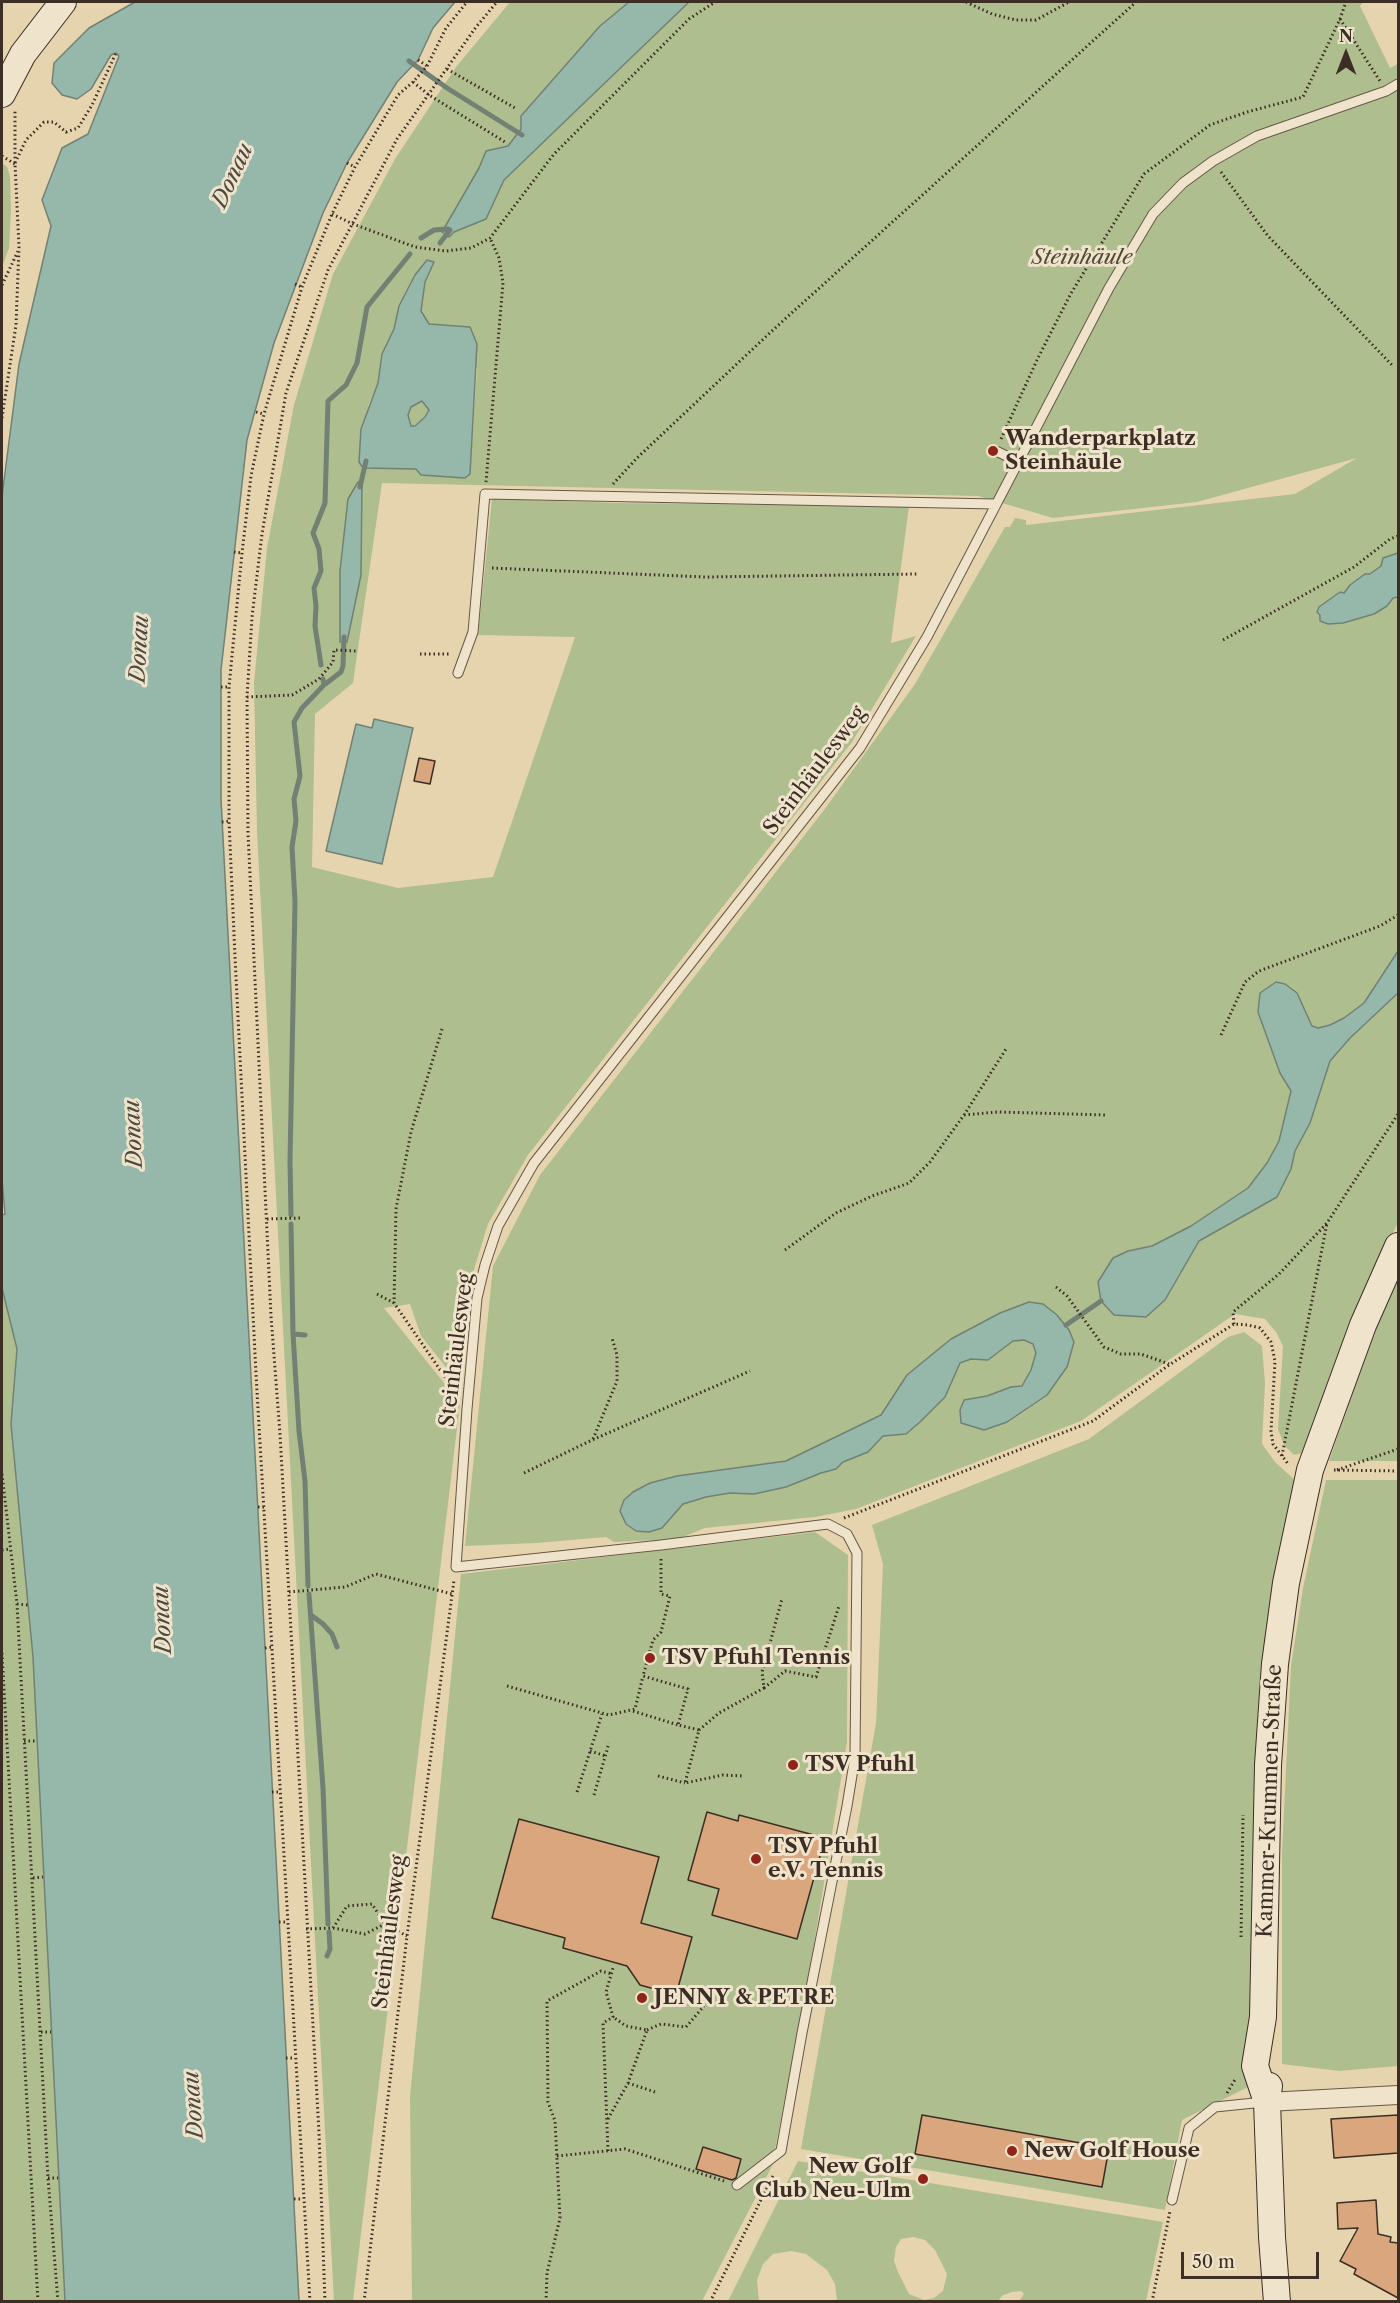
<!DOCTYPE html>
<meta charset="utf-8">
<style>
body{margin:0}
#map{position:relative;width:1400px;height:2303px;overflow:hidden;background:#e6d4af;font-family:"Libre Caslon Text",serif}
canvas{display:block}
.frame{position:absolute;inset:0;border:3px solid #3c2e24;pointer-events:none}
.north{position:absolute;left:1316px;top:24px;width:60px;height:60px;-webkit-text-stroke:4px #efe3cb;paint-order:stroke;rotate:0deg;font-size:16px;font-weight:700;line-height:24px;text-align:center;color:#3c2e24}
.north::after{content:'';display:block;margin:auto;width:21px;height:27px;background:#3c2e24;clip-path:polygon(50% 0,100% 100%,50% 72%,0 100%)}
.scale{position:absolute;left:1181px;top:2252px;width:138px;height:27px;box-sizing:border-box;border:3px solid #3c2e24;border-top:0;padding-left:8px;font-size:18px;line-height:21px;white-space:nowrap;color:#3c2e24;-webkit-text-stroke:4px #efe3cb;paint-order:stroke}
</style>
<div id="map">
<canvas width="1400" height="2303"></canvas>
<div class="frame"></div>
<div class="north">N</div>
<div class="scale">50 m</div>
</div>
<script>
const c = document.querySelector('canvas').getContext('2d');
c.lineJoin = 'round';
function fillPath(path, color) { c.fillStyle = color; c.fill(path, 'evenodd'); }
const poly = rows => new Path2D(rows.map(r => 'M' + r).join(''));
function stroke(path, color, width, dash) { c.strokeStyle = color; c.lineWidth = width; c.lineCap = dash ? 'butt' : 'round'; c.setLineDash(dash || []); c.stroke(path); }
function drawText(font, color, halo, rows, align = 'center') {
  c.font = font + ' "Libre Caslon Text",serif'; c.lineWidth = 6; c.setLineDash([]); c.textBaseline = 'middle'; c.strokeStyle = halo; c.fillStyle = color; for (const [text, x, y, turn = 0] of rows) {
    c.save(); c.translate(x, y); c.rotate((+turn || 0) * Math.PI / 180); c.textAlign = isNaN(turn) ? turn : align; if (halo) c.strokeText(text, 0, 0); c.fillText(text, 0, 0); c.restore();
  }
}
const green = poly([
 [510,2,1363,2,1360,6,1390,68,1398,64,1398,1222,1351,1327,1303,1453,1294,1455,1284,1445,1278,1429,1283,1346,1276,1332,1265,1319,1235,1314,1081,1421,856,1509,815,1517,705,1528,678,1539,614,1542,606,1537,537,1543,465,1546,493,1266,540,1175,824,810,915,684,1005,527,1010,527,1015,518,1026,520,1026,525,1295,494,1357,458,1197,502,1053,518,978,496,382,483,353,683,315,714,312,867,398,888,493,877,575,637,478,635,492,499,619,503,909,506,891,643,916,636,852,742,528,1155,488,1224,467,1292,463,1335,461,1386,421,1336,410,1304,384,1308,460,1403,353,2301,334,2302,257,832,254,683,267,548,294,405,333,274,395,159,456,67],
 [434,263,425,282,420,311,429,324,477,368,470,474,422,475,368,406,378,383,382,354,394,329,399,306],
 [362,482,347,642,340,642,340,571,348,499],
 [2,163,7,167,10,176,11,210,9,248,2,267],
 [422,401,429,410,425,417,415,427,411,426,408,415,411,406],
 [1398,1279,1398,1461,1329,1461,1374,1332],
 [2,1288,17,1349,11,1424,33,1657,65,2301,2,2301],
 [1244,1332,1262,1346,1265,1383,1262,1444,1275,1462,1296,1481,1274,1579,1265,1661,1253,1848,1252,2085,1182,2120,1165,2210,801,2149,876,1723,883,1564,872,1525,1089,1439,1228,1337],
 [922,2115,1109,2148,1102,2187],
 [1326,1480,1398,1480,1398,2066,1339,2071,1282,2064,1282,1852,1291,1666,1303,1588],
 [815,1532,848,1555,847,1742,813,1950,772,2166,702,2301,412,2302,410,2096,461,1574],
 [798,2161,1163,2222,1146,2301,1019,2301,1024,2294,1021,2291,1012,2292,1003,2295,998,2301,837,2301,835,2284,827,2270,806,2254,791,2251,773,2254,763,2264,757,2280,759,2301,728,2301],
 [913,2237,925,2240,935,2250,947,2274,943,2291,934,2298,924,2300,909,2294,898,2272,894,2261,896,2247,901,2239]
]);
const water = poly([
 [135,2,455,2,433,28,418,60,397,82,347,163,323,213,274,343,247,440,221,670,221,799,299,2301,65,2301,33,1657,11,1424,17,1349,2,1288,2,1215,5,1214,2,1180,2,496,19,364,51,226,42,200,62,148,88,134,119,56,116,53,111,55,91,89,77,99,62,95,52,83,54,63,89,28,135,2],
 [629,2,689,2,504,180,486,219,454,232,449,237,442,232,479,168,486,151,508,146,521,129,521,116,600,26,629,2],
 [427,260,434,262,425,282,421,311,429,324,470,327,477,344,470,474,465,478,421,475,416,469,363,468,359,462,361,429,378,383,382,354,394,329,399,306,415,275,427,260],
 [422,401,429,410,425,417,415,426,411,426,408,415,411,407,422,401],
 [358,482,362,482,361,575,347,642,340,642,340,571,348,499,358,482],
 [1398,553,1398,597,1393,598,1387,606,1374,614,1343,623,1328,624,1320,621,1320,615,1317,612,1319,607,1340,592,1344,593,1350,585,1365,574,1370,574,1381,566,1383,558,1398,553],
 [374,719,413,728,382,864,326,851,356,724,372,728,374,719],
 [1398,951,1398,993,1350,1038,1330,1061,1310,1123,1295,1151,1291,1169,1277,1197,1199,1241,1165,1300,1146,1317,1114,1315,1101,1301,1098,1282,1113,1258,1128,1251,1152,1246,1191,1226,1248,1188,1267,1163,1279,1141,1291,1091,1280,1073,1258,1012,1260,993,1276,982,1285,984,1297,993,1312,1026,1318,1028,1330,1025,1344,1018,1364,1003,1398,951],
 [1029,1302,1043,1304,1057,1315,1069,1330,1074,1342,1067,1367,1047,1395,1007,1422,984,1430,961,1423,960,1410,964,1400,987,1396,1011,1387,1022,1386,1031,1370,1036,1353,1033,1344,1024,1340,1013,1341,988,1360,971,1359,960,1363,945,1397,920,1422,906,1434,883,1436,868,1452,843,1462,836,1469,821,1473,786,1487,754,1494,730,1493,706,1497,683,1504,662,1528,649,1532,636,1531,626,1524,620,1511,624,1500,633,1492,650,1483,677,1476,786,1461,881,1415,907,1375,951,1339,1000,1313,1029,1302]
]);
const stream = poly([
 [409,61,447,88,522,135],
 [421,238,434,230,448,229],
 [440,243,450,230],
 [360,487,366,461],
 [321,665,315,626,316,606,314,588,321,571,319,549,313,533,325,503,328,401,346,385,357,363,367,307,410,254],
 [324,685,341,672,343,666,344,637],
 [291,1215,290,1161,295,902,292,847,296,821,294,799,300,776,294,722,302,708,324,685,323,679],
 [291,1224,293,1334,299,1431,305,1481,308,1586],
 [1066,1325,1101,1301],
 [293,1334,305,1335],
 [309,1594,323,1788,328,1924],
 [311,1615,323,1624,332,1634,337,1647],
 [327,1956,330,1949,329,1932]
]);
const building = poly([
 [419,758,435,761,430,784,414,781,419,758],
 [707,1812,738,1821,739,1815,825,1838,797,1939,712,1915,719,1889,688,1880,707,1812],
 [519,1819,659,1857,641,1923,692,1937,676,1995,640,1985,627,1966,563,1948,565,1938,492,1918,519,1819],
 [922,2115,1109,2148,1102,2187,915,2154,922,2115],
 [1398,2115,1398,2153,1334,2158,1331,2119,1398,2115],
 [703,2147,741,2159,736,2178,732,2180,696,2169,703,2147],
 [1376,2200,1378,2234,1391,2237,1390,2242,1398,2243,1398,2298,1354,2274,1356,2269,1340,2261,1358,2228,1338,2229,1337,2203,1376,2200]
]);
const path = poly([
 [966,2,992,14,1016,20,1036,20,1069,2],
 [1340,19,1380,81],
 [418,60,427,66],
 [447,69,515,108],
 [413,82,429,95,505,142],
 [2,156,15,164],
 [15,163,26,140,44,122,54,122,66,132,78,128,92,105,116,53],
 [347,163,355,167],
 [1221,172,1268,236,1392,365],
 [332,214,353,224,415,247,446,251,471,248,490,238,554,154,689,19,715,2],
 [295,284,302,287],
 [2,285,19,249],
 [256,412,264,414],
 [2,418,16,325,19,247,15,164,15,110],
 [1001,439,1037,360,1070,295,1144,174,1210,125,1247,112,1303,97,1340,19,1346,2],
 [486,482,503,283,499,258,490,238],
 [613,484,637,458,774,329,1136,2],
 [234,552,242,553],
 [492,568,705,577,918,574],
 [1223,640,1354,567,1390,539,1398,536],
 [420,654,451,654],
 [221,687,229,687],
 [247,697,292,695,319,679,333,662,334,650,356,651],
 [222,822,229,821],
 [442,1029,411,1132,396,1209,394,1303,454,1390],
 [1221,1035,1245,982,1259,971,1380,926,1398,915],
 [964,1115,997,1112,1105,1115],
 [267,1219,301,1218],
 [785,1250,836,1213,872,1196,909,1183,930,1162,964,1115,1006,1049],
 [1056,1287,1067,1296,1104,1347,1121,1354,1141,1354,1169,1364],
 [377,1294,394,1303],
 [1234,1324,1233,1312,1279,1274,1327,1223,1398,1114],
 [593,1439,617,1381,617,1355,612,1338],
 [1282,1456,1327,1223],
 [1334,1470,1398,1471],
 [1337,1470,1398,1449],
 [524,1473,592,1440,750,1371],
 [2,1474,17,1604,48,2178,58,2302],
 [258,1507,265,1507],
 [844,1518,1093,1421,1169,1365,1234,1324,1248,1325,1260,1328,1271,1342,1275,1361,1271,1431,1273,1444,1289,1465],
 [2,1550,11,1549],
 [661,1559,661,1594,670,1596,661,1632,653,1640,643,1676,688,1689,678,1725,699,1730,685,1783,723,1775,744,1776],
 [289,1592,345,1587,376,1574,452,1594],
 [17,1604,28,1605],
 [265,1648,272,1647],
 [2,1653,38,2302],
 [507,1686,609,1715,635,1709,643,1676],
 [764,1688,785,1671,816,1677,839,1606],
 [633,1711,678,1725],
 [699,1730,719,1713,764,1688,762,1672,782,1599],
 [24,1741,36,1741],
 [590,1751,606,1756],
 [658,1776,685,1783],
 [272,1792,280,1792],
 [577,1792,602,1714],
 [594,1795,609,1743],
 [33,1878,43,1877],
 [279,1922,287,1922],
 [333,1928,365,1934,385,1924],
 [306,1929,333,1928,347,1906,372,1904,385,1924,407,1936],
 [1241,1937,1243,1815],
 [647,2030,661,2024,686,2027,704,2006],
 [41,2032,51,2032],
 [286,2058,295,2058],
 [628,2083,655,2092],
 [1227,2093,1236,2078],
 [608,2119,628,2083,647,2030,626,2026,613,2017],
 [608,2151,603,2023,613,2017,606,1992,613,1968],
 [557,2156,625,2149,724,2181],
 [48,2178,58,2178],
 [294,2199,303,2199],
 [310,2302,256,1374,235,957,229,821,229,687,242,553,251,476,264,414,302,287,332,214,355,167,398,95,413,82,427,66,446,28,467,2],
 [325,2302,319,2133,280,1434,271,1316,248,833,247,697,252,617,262,534,286,393,328,270,397,139,476,27,497,2],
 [364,2302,407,1936,454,1580],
 [546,2302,547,2273,560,2218,555,2121,548,2102,547,2001,601,1971,612,1974],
 [710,2302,773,2176],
 [1152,2302,1170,2211]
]);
const lane = poly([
 [996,451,1017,461],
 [458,673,473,632,485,494,996,504],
 [737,2185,781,2151,802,2033,847,1806,855,1757,857,1553,847,1534,828,1524,661,1545,456,1567,467,1409,477,1298,485,1265,498,1226,534,1163,860,748,927,637,1109,288,1153,214,1183,183,1213,161,1257,136,1386,91,1398,84],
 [1172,2200,1189,2128,1215,2107,1264,2102]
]);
const street = poly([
 [1267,2102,1398,2095]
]);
const secondary = poly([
 [2,94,23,54,63,2],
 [1269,2086,1267,2102,1272,2237,1277,2302],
 [1267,2102,1255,2066,1263,2017,1268,1765,1275,1664,1286,1583,1310,1470,1363,1325,1398,1246]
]);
const markers = [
 [993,451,6,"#8f2418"],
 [650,1658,6,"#8f2418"],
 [793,1765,6,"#8f2418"],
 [756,1859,6,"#8f2418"],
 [642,1998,6,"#8f2418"],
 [1012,2151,6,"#8f2418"],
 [923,2179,6,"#8f2418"]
];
const parkNames = [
 ["Steinhäule",1082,258]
];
const poiNames = [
 ["Wanderparkplatz",1005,439],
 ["Steinhäule",1005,463],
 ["TSV Pfuhl Tennis",662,1658],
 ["TSV Pfuhl",805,1765],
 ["TSV Pfuhl",768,1847],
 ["e.V. Tennis",768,1871],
 ["JENNY & PETRE",654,1998],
 ["New Golf House",1024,2151],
 ["New Golf",911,2167,"right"],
 ["Club Neu-Ulm",911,2191,"right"]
];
const streetNames = [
 ["Steinhäulesweg",815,771,-53],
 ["Steinhäulesweg",457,1350,-83],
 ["Kammer-Krummen-Straße",1270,1801,-88],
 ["Steinhäulesweg",390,1932,-83]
];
const waterNames = [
 ["Donau",233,176,-65],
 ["Donau",140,649,-87],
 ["Donau",134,1134,-93],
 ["Donau",163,1620,-93],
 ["Donau",194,2105,-94]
];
fillPath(green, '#afbe8f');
fillPath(water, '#96b8aa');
stroke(water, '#728174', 1.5);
stroke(stream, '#728174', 5);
fillPath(building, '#daa67d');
stroke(building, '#3c2e24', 1.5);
stroke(lane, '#665847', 11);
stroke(street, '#665847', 20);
stroke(secondary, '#3c2e24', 28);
stroke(path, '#3c2e24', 3, [1.5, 3]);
stroke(lane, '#efe3cb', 9);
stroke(street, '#efe3cb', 18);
stroke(secondary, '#efe3cb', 26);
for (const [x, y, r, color] of markers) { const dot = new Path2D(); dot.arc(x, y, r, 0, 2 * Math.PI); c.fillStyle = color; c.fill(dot); stroke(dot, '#efe3cb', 2); }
drawText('italic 21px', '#534b39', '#efe3cb', parkNames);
drawText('bold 21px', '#3c2e24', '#efe3cb', poiNames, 'left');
drawText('21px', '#3c2e24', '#efe3cb', streetNames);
drawText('italic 22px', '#4e4a3f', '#efe3cb', waterNames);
</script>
